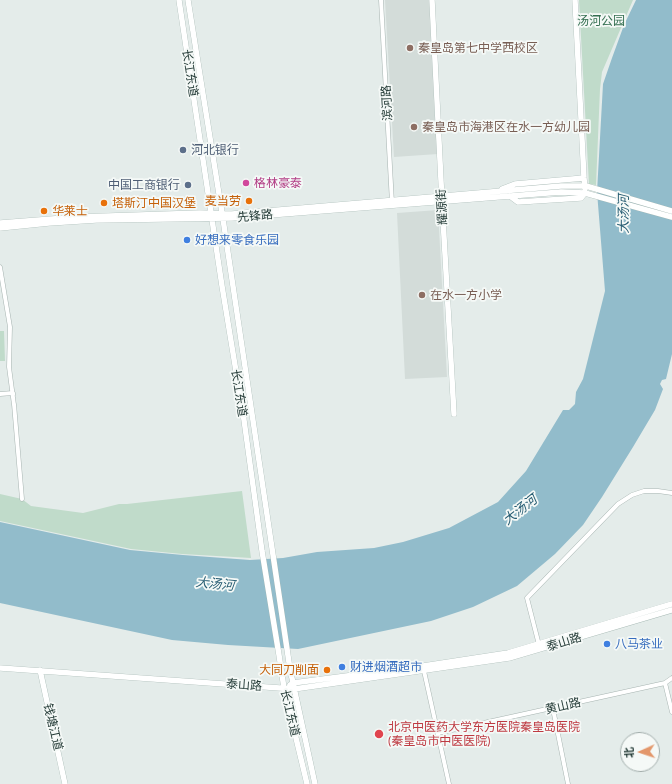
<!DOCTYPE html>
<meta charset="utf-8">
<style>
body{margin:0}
#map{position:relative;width:672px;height:784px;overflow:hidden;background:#e4ecea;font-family:Lato,"Noto Sans SC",sans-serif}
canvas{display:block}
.north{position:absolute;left:620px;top:732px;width:40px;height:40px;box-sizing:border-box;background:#f5f9f7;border:1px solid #a2adab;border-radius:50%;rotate:267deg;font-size:11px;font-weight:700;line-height:16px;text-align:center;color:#253c38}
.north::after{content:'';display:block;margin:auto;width:14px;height:18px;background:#e3976b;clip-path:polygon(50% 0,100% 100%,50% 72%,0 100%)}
</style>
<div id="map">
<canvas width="672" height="784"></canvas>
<div class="north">北</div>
</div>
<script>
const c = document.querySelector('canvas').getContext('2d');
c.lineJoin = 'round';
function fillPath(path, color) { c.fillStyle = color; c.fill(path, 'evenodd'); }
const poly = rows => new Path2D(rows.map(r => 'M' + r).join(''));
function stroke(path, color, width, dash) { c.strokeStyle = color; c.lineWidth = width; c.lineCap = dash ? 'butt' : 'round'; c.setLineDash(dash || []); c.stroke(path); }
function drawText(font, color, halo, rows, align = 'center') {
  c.font = font + ' Lato,"Noto Sans SC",sans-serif'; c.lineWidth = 3.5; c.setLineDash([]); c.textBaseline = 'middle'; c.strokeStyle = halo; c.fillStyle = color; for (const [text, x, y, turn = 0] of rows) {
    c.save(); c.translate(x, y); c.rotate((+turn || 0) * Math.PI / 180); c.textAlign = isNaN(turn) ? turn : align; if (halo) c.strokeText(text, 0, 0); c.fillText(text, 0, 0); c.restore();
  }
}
const built = poly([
 [385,0,430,0,438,154,394,157],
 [438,210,447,377,405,379,397,213]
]);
const green = poly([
 [579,0,633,0,602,72,600,89,596,185,589,184],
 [0,331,4,331,5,361,0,361],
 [242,491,251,558,182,554,131,549,0,521,0,494,22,499,31,506,83,513,119,504,127,504]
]);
const water = poly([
 [636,0,672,0,672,354,666,379,662,380,660,384,663,389,655,410,633,447,602,497,583,525,555,554,517,586,473,607,431,621,298,649,228,645,172,640,0,603,0,522,130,550,183,555,250,560,283,558,317,552,374,548,403,542,449,528,498,502,526,471,563,410,569,410,575,404,576,392,583,379,605,291,597,192,603,84,612,58,624,25]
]);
const street = poly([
 [381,0,392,203],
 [0,267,10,327,9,367,14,405],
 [0,394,13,393,13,395],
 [14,404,22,499],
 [539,645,527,598,618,504,632,495,644,491,658,491,672,493],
 [424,671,449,784],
 [665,683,672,712],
 [553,709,568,784],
 [438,733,665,683,672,678]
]);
const secondary = poly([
 [179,0,222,286,244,420,262,551,279,655,284,688,307,784],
 [188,0,223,219,290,669,315,784],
 [432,0,442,201,454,414],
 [575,0,584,178,585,189],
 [502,189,515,184,584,178],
 [510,196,518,202,581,198,585,193],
 [0,223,78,217,200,213,232,214,561,186,586,186,672,211],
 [0,228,49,223,96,220,232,218,561,192,585,193,672,217],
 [0,668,294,689,509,658,672,610],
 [40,670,65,784],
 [290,685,293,683,423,666,508,653,672,604]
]);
const markers = [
 [410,48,4,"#8d6e63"],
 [414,127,4,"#8d6e63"],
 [183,150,4,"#5c6f8a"],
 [246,183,4,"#d1479c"],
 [188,185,4,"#5c6f8a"],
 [249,201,4,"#e8710a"],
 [104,203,4,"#e8710a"],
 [44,211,4,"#e8710a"],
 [187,240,4,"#3f7fe0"],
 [422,295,4,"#8d6e63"],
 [607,644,4,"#3f7fe0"],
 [342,667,4,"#3f7fe0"],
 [327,670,4,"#e8710a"],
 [379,734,5,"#e0444e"]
];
const parkNames = [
 ["汤河公园",601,21]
];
const educationNames = [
 ["秦皇岛第七中学西校区",418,48],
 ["秦皇岛市海港区在水一方幼儿园",422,127],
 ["在水一方小学",430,295]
];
const streetNames = [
 ["长江东道",190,73,81],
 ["滨河路",387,103,-93],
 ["耀源街",442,207,-93],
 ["先锋路",255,216,-5],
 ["长江东道",239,393,81],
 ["泰山路",564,642,-17],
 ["泰山路",244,685,4],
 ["黄山路",563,706,-13],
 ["长江东道",290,713,77],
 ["钱塘江道",53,727,77]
];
const serviceNames = [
 ["河北银行",191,150],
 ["中国工商银行",180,185,"right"]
];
const hotelNames = [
 ["格林豪泰",254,183]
];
const foodNames = [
 ["麦当劳",241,201],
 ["塔斯汀中国汉堡",112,203,"left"],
 ["华莱士",52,211,"left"],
 ["大同刀削面",319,670]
];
const shopNames = [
 ["好想来零食乐园",195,240],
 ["八马茶业",615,644],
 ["财进烟酒超市",350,667]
];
const healthNames = [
 ["北京中医药大学东方医院秦皇岛医院",388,727],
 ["(秦皇岛市中医医院)",388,741]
];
const waterNames = [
 ["大汤河",624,214,-90],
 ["大汤河",520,510,-38],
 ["大汤河",215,584,6]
];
fillPath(built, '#d3dcd9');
fillPath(green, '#c0dbca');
fillPath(water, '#92bccb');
stroke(street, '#a7b4b1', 5);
stroke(secondary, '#a1b4af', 6);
stroke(street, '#fff', 4);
stroke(secondary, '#fff', 5.5);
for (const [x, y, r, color] of markers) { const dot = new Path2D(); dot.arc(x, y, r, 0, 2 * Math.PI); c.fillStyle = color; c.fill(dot); stroke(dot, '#f5f9f7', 1.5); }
drawText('12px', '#346f51', '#f5f9f7', parkNames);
drawText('12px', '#785e54', '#f5f9f7', educationNames, 'left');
drawText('12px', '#253c38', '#f5f9f7', streetNames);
drawText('12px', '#4e5e75', '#f5f9f7', serviceNames, 'left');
drawText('12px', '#b23c85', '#f5f9f7', hotelNames, 'left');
drawText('12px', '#c56008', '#f5f9f7', foodNames, 'right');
drawText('12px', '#366cbe', '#f5f9f7', shopNames, 'left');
drawText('12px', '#be3a42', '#f5f9f7', healthNames, 'left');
drawText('italic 13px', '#265c72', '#f5f9f7', waterNames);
</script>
